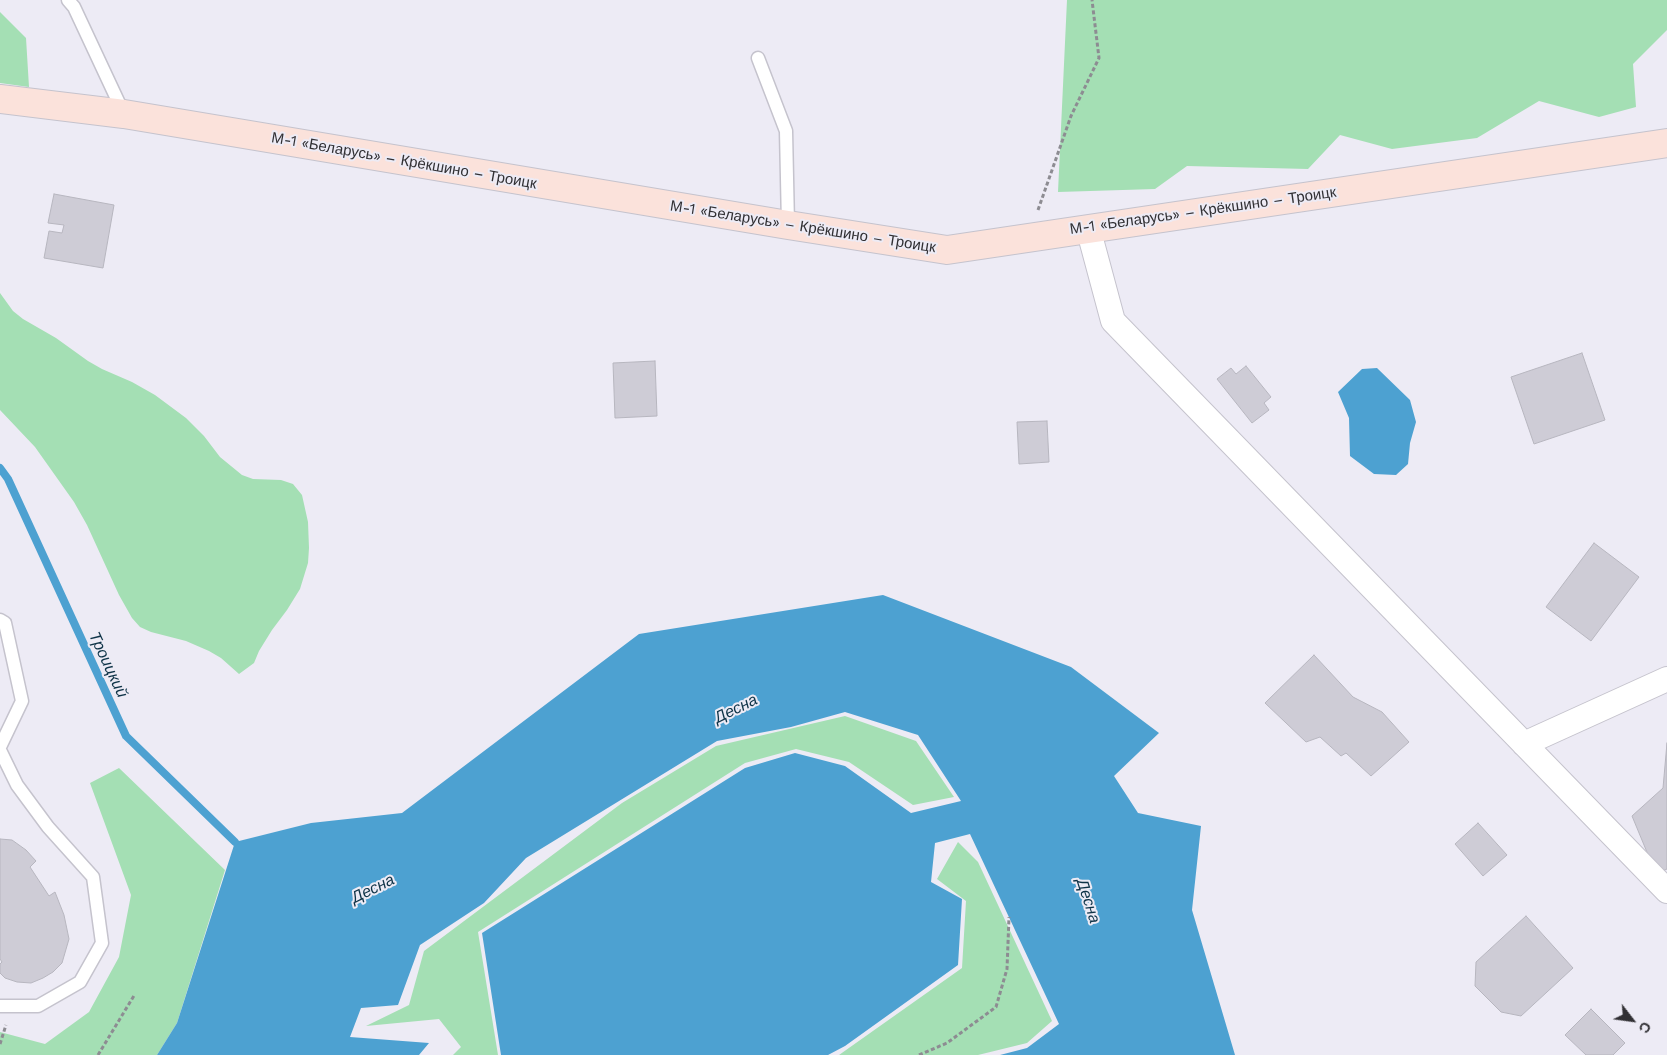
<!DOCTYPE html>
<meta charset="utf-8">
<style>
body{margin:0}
#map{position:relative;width:1667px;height:1055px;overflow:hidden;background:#edebf5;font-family:"Work Sans",sans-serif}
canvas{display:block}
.north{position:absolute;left:1607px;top:995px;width:50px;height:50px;-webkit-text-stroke:4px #edebf5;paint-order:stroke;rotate:120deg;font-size:14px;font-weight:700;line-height:20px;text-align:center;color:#313034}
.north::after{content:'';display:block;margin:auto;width:18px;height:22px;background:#313034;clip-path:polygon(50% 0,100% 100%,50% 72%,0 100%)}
</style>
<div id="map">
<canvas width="1667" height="1055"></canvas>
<div class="north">С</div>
</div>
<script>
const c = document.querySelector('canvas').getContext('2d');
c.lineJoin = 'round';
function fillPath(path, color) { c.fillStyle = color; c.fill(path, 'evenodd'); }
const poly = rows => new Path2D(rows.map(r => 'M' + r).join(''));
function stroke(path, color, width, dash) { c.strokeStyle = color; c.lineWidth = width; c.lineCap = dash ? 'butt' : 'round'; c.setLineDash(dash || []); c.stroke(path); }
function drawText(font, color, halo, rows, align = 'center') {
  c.font = font + ' "Work Sans",sans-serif'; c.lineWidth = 4; c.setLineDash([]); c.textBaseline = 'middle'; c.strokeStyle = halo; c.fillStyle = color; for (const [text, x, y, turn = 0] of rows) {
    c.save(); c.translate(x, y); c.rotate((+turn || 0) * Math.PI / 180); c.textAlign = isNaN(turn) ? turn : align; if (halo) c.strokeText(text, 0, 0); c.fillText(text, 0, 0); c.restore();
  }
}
const green = poly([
 [1067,0,1667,0,1667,30,1633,64,1636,107,1599,117,1539,101,1477,138,1392,149,1340,135,1308,169,1187,166,1155,189,1058,192],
 [0,12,26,38,29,87,0,83],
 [0,293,13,311,23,319,56,338,88,361,102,369,132,382,155,395,186,418,204,436,220,457,242,475,253,479,281,480,293,484,302,495,308,522,309,548,308,563,300,589,287,610,272,630,259,651,254,663,239,674,221,658,209,651,186,641,151,632,140,627,132,618,119,595,87,525,74,502,35,447,0,410],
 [845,716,916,741,954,797,913,805,849,762,796,749,745,763,478,932,498,1055,453,1055,461,1047,439,1019,366,1026,409,1005,424,951,622,803,716,746],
 [119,768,225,870,177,1023,157,1055,0,1055,0,1032,45,1044,89,1012,119,957,131,895,90,783],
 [958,842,978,862,1052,1021,1027,1043,978,1055,839,1055,962,968,966,901,937,879]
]);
const water = poly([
 [1377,368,1410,400,1416,422,1410,443,1408,464,1396,475,1374,474,1350,456,1349,418,1338,392,1362,369],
 [883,595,1071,667,1159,733,1114,776,1138,813,1201,826,1192,910,1235,1055,1000,1055,1027,1048,1059,1024,970,834,935,843,931,882,962,899,958,965,845,1046,828,1055,501,1055,482,933,745,768,795,753,845,766,911,813,961,801,918,735,845,712,791,727,717,741,526,858,484,903,420,945,398,1005,361,1008,350,1037,429,1043,419,1055,157,1055,177,1023,235,842,311,823,402,813,639,634]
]);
const stream = poly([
 [0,468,8,479,126,736,235,842]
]);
const building = poly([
 [54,194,114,205,103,268,44,258,49,231,62,233,64,225,48,223,54,194],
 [1582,353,1605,420,1534,444,1511,377,1582,353],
 [655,361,657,416,615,418,613,363,655,361],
 [1246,366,1271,397,1264,403,1269,410,1252,423,1217,379,1231,368,1236,374,1246,366],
 [1047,421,1049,462,1019,464,1017,422,1047,421],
 [1594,543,1639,577,1591,641,1546,607,1594,543],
 [1314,655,1353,697,1382,712,1409,742,1371,776,1346,753,1341,756,1320,737,1306,742,1265,703,1314,655],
 [1667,743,1667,869,1656,874,1632,816,1663,788,1667,743],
 [1478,823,1507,855,1483,876,1455,844,1478,823],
 [0,839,12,840,26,850,36,861,30,867,49,896,55,892,64,915,69,939,62,963,53,972,43,978,31,983,17,982,5,978,0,973,0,964,2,962,0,959,0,839],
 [1526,916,1573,968,1521,1016,1501,1012,1475,986,1476,962,1526,916],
 [1591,1009,1625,1043,1613,1055,1586,1055,1565,1035,1591,1009]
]);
const path = poly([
 [1038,210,1071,116,1099,58,1092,0],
 [0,1044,6,1025],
 [98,1055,135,994],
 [919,1055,947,1043,996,1007,1007,969,1009,917]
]);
const lane = poly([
 [68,0,74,7,124,114],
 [758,58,786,131,788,225],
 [0,620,5,623,22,701,0,747],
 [0,750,17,785,48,827,93,877,102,943,80,982,38,1006,0,1006]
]);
const street = poly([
 [1088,228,1113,321,1667,891],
 [1524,744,1667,679]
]);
const secondary = poly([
 [0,99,124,114,788,225,947,250,1667,143]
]);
const streetNames = [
 ["М-1 «Беларусь» – Крёкшино – Троицк",404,161,10],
 ["М-1 «Беларусь» – Крёкшино – Троицк",1203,211,-8],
 ["М-1 «Беларусь» – Крёкшино – Троицк",803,227,9]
];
const waterNames = [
 ["Троицкий",108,665,65],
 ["Десна",736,709,-26],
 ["Десна",373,889,-26],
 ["Десна",1088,901,72]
];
fillPath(green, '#a4dfb4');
fillPath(water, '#4da1d1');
stroke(stream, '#4da1d1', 8);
fillPath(building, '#ceccd6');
stroke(building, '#b7b6bf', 1);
stroke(lane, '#c5c3cd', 15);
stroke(street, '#c5c3cd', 26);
stroke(secondary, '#c5c3cd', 30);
stroke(path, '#8d8c92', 3, [4, 2.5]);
stroke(lane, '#fff', 12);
stroke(street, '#fff', 24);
stroke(secondary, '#fbe2db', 28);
drawText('15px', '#313034', '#edebf5', streetNames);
drawText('italic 16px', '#0e3347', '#edebf5', waterNames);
</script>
